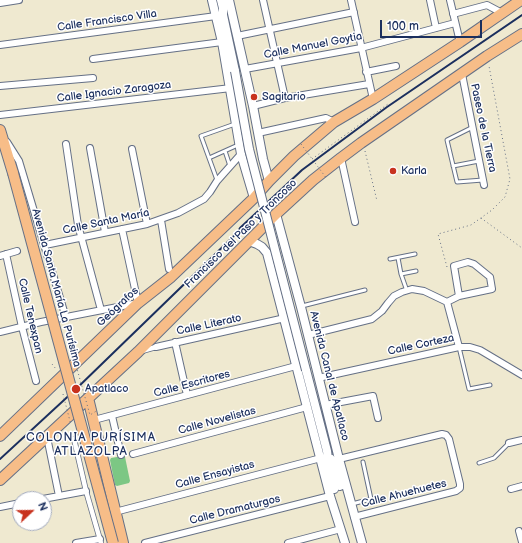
<!DOCTYPE html>
<meta charset="utf-8">
<style>
body{margin:0}
#map{position:relative;width:522px;height:543px;overflow:hidden;background:#efe9d0;font-family:"Balsamiq Sans",sans-serif}
canvas{display:block}
.north{position:absolute;left:12px;top:491px;width:40px;height:40px;box-sizing:border-box;background:#fff;border:1px solid #a4acbf;border-radius:50%;rotate:68deg;font-size:11px;font-weight:700;line-height:16px;text-align:center;color:#1b2f5e}
.north::after{content:'';display:block;margin:auto;width:14px;height:18px;background:#c8321e;clip-path:polygon(50% 0,100% 100%,50% 72%,0 100%)}
.scale{position:absolute;left:380px;top:20px;width:102px;height:18px;box-sizing:border-box;border:2px solid #1b2f5e;border-top:0;padding-left:5px;font-size:12px;line-height:14px;white-space:nowrap;color:#1b2f5e;-webkit-text-stroke:3px #fff;paint-order:stroke}
</style>
<div id="map">
<canvas width="522" height="543"></canvas>
<div class="north">N</div>
<div class="scale">100 m</div>
</div>
<script>
const c = document.querySelector('canvas').getContext('2d');
c.lineJoin = 'round';
function fillPath(path, color) { c.fillStyle = color; c.fill(path, 'evenodd'); }
const poly = rows => new Path2D(rows.map(r => 'M' + r).join(''));
function stroke(path, color, width, dash) { c.strokeStyle = color; c.lineWidth = width; c.lineCap = dash ? 'butt' : 'round'; c.setLineDash(dash || []); c.stroke(path); }
function drawText(font, color, halo, rows, align = 'center') {
  c.font = font + ' "Balsamiq Sans",sans-serif'; c.lineWidth = 3; c.setLineDash([]); c.textBaseline = 'middle'; c.strokeStyle = halo; c.fillStyle = color; for (const [text, x, y, turn = 0] of rows) {
    c.save(); c.translate(x, y); c.rotate((+turn || 0) * Math.PI / 180); c.textAlign = isNaN(turn) ? turn : align; if (halo) c.strokeText(text, 0, 0); c.fillText(text, 0, 0); c.restore();
  }
}
const green = poly([
 [123,456,125,457,130,481,129,483,117,486,115,485,110,460,111,458]
]);
const path = poly([
 [365,151,377,201],
 [312,159,388,104],
 [481,218,522,248],
 [447,267,438,234,471,225,492,210,505,197,510,179,489,66],
 [68,324,76,350],
 [52,364,56,369]
]);
const service = poly([
 [473,127,447,140,457,182,483,180],
 [225,151,230,166],
 [209,158,238,145],
 [453,166,479,161],
 [217,180,201,136,235,124],
 [398,258,401,274,407,291],
 [390,259,415,254],
 [401,274,416,271],
 [302,306,365,290],
 [459,347,469,389,490,385],
 [479,463,494,458,509,443],
 [352,504,371,499,363,462]
]);
const pedestrian = poly([
 [142,351,156,347],
 [74,439,86,491,101,543]
]);
const minor = poly([
 [263,0,285,98],
 [351,0,373,99],
 [430,0,436,28],
 [450,0,460,42],
 [0,3,19,0],
 [453,14,487,5,502,13],
 [237,36,354,12],
 [0,45,216,16],
 [93,59,222,42],
 [245,69,361,48,455,23],
 [366,72,396,66],
 [462,74,484,185],
 [0,86,93,78],
 [253,106,285,98,369,84],
 [0,115,231,88],
 [258,133,326,118,334,122],
 [7,142,19,161,66,318],
 [66,144,78,225,101,310],
 [90,148,105,232],
 [132,149,147,224],
 [341,158,355,222],
 [161,220,169,269],
 [45,245,147,224,178,213,204,199,210,192,217,181,241,154],
 [6,254,22,327,36,381],
 [0,256,17,251],
 [447,302,459,296,492,289,490,277,474,264,468,262,454,266,459,296],
 [0,332,41,322,138,303,122,229],
 [308,335,372,319,382,311,388,303,394,296,402,292,412,289,424,291,447,302,459,347],
 [175,342,187,395],
 [156,347,285,318],
 [318,378,459,347,470,347,480,350,522,375],
 [325,405,373,396,378,418],
 [112,416,121,455],
 [94,420,296,366],
 [47,437,59,496],
 [509,443,522,440],
 [133,454,307,407],
 [339,459,442,434,446,435,449,439,460,484,460,488,456,491,354,517],
 [511,489,522,486],
 [43,499,86,491],
 [0,507,20,503],
 [115,512,321,458],
 [519,531,522,542],
 [76,543,100,539],
 [145,543,330,496],
 [288,543,341,529]
]);
const tertiary = poly([
 [212,0,222,42,241,154,254,198],
 [221,0,223,8,223,15,235,71],
 [229,0,253,106,263,159,269,181],
 [276,214,301,307,339,459,362,543],
 [249,241,257,244,262,247,267,253,330,496,345,543],
 [306,370,327,451,329,466,334,489],
 [331,459,334,464,340,486]
]);
const primary = poly([
 [0,130,13,173],
 [88,398,123,543],
 [0,436,138,303,171,277,254,198,269,181,294,156,334,122,373,99,460,42,521,0],
 [0,480,138,352,276,214,313,180,341,158,361,143,487,56,522,34]
]);
const rail = poly([
 [0,459,76,389,238,232,240,228,302,170,387,107,522,15]
]);
const pathBridge = poly([
 [301,144,327,179],
 [72,351,90,415,98,410],
 [63,394,71,425]
]);
const tertiaryBridge = poly([
 [235,71,249,149,306,370]
]);
const primaryBridge = poly([
 [13,173,113,543]
]);
const markers = [
 [254,97,4,"#c8321e"],
 [393,171,4,"#c8321e"],
 [76,389,5,"#c8321e"]
];
const streetNames = [
 ["Calle Francisco Villa",107,21,-8],
 ["Calle Manuel Goytia",313,46,-11],
 ["Calle Ignacio Zaragoza",114,92,-7],
 ["Paseo de la Tierra",483,128,78],
 ["Calle Santa María",106,222,-12],
 ["Francisco del Paso y Troncoso",241,234,-44],
 ["Avenida Santa María La Purísima",56,288,75],
 ["Geógrafos",118,307,-43],
 ["Calle Tenexpan",30,316,77],
 ["Calle Literato",209,325,-12],
 ["Calle Corteza",421,345,-12],
 ["Avenida Canal de Apatlaco",329,376,76],
 ["Calle Escritores",192,384,-15],
 ["Calle Novelistas",217,421,-15],
 ["Calle Ensayistas",215,475,-15],
 ["Calle Ahuehuetes",404,494,-14],
 ["Calle Dramaturgos",235,510,-14]
];
const poiNames = [
 ["Sagitario",262,97],
 ["Karla",401,171],
 ["Apatlaco",85,389]
];
const neighbourhoodNames = [
 ["COLONIA PURÍSIMA",91,438],
 ["ATLAZOLPA",91,452]
];
fillPath(green, '#7cc784');
stroke(service, '#657086', 5);
stroke(pedestrian, '#657086', 6);
stroke(minor, '#657086', 8);
stroke(tertiary, '#657086', 10);
stroke(primary, '#657086', 12);
stroke(path, '#657086', 1, [1, 3]);
stroke(service, '#fff', 3);
stroke(pedestrian, '#fff', 4.5);
stroke(minor, '#fff', 6);
stroke(tertiary, '#fff', 8);
stroke(primary, '#f7bd88', 10);
stroke(rail, '#1b2f5e', 2);
stroke(tertiaryBridge, '#657086', 10, []);
stroke(primaryBridge, '#657086', 12, []);
stroke(pathBridge, '#657086', 1, [1, 3]);
stroke(tertiaryBridge, '#fff', 8);
stroke(primaryBridge, '#f7bd88', 10);
for (const [x, y, r, color] of markers) { const dot = new Path2D(); dot.arc(x, y, r, 0, 2 * Math.PI); c.fillStyle = color; c.fill(dot); stroke(dot, '#fff', 1.5); }
drawText('11px', '#1b2f5e', '#fff', streetNames);
drawText('11px', '#1b2f5e', '#fff', poiNames, 'left');
c.letterSpacing = '1px';
drawText('12px', '#1b2f5e', '#fff', neighbourhoodNames);
c.letterSpacing = '0px';
</script>
